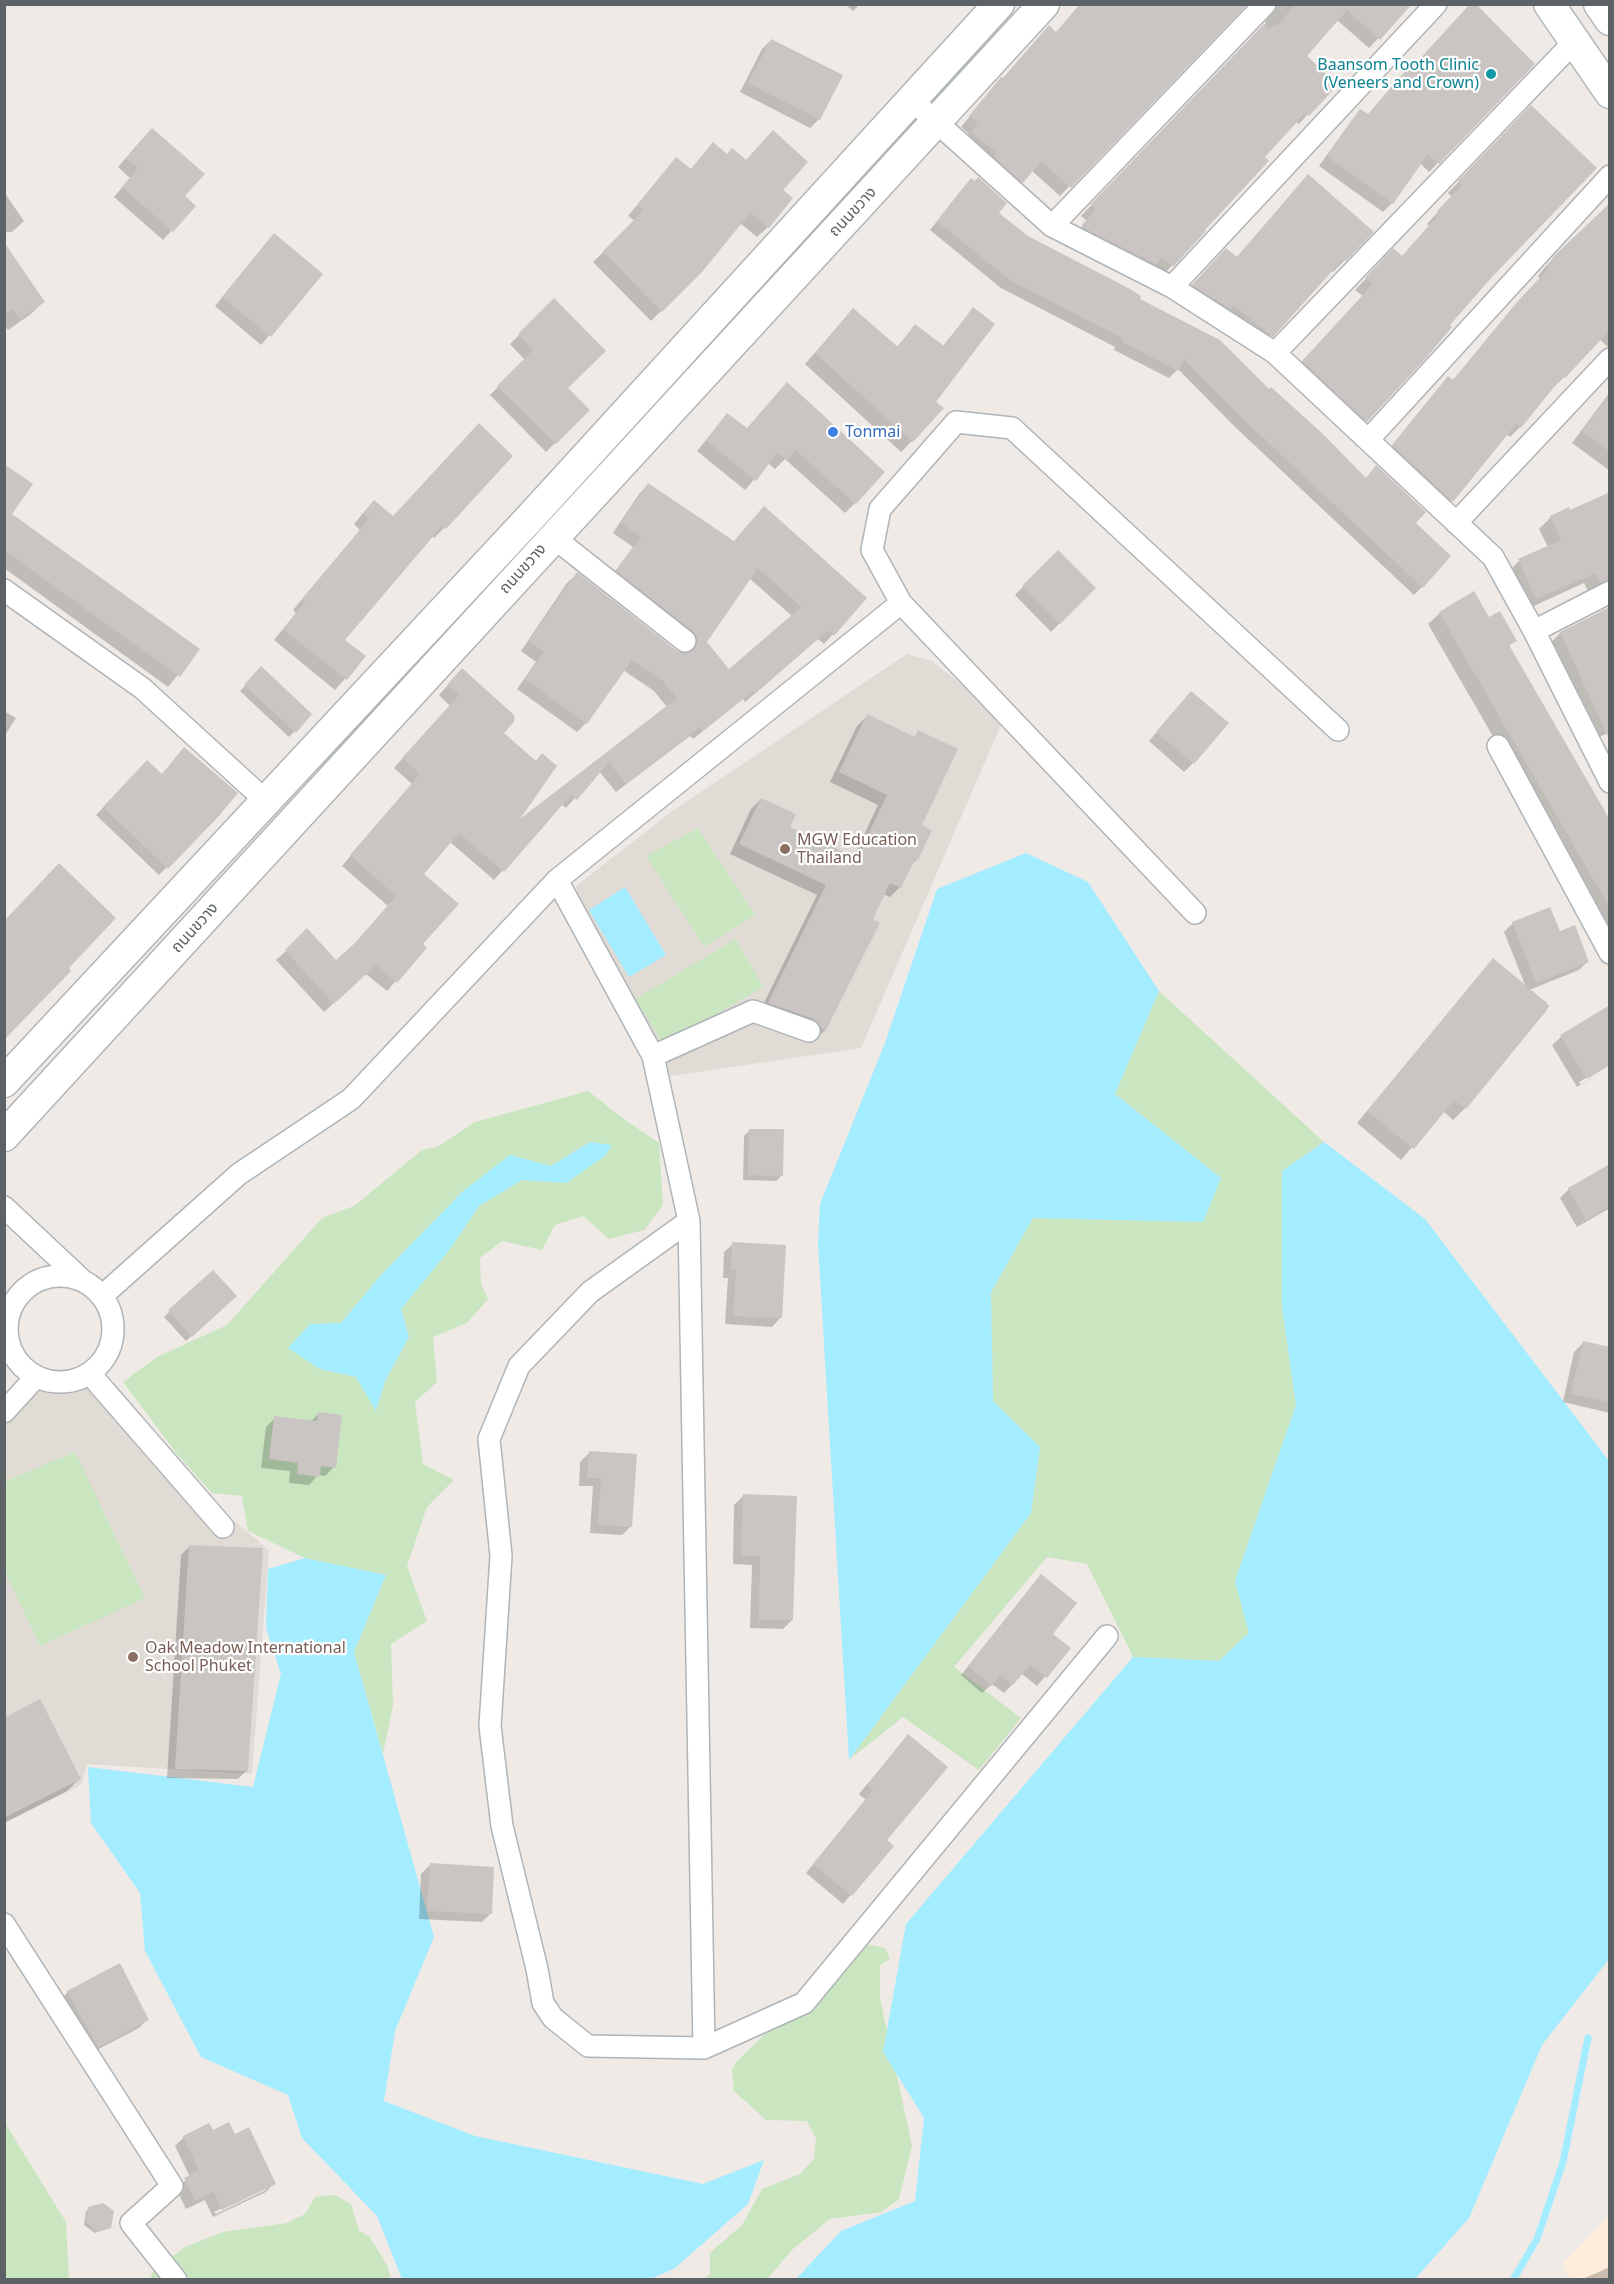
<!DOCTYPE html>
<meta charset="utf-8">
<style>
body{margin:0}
#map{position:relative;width:1614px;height:2284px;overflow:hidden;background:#efeae5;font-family:"Noto Sans",sans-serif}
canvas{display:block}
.frame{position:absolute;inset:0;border:6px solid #5c6265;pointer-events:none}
</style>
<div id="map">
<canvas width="1614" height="2284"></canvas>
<div class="frame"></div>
</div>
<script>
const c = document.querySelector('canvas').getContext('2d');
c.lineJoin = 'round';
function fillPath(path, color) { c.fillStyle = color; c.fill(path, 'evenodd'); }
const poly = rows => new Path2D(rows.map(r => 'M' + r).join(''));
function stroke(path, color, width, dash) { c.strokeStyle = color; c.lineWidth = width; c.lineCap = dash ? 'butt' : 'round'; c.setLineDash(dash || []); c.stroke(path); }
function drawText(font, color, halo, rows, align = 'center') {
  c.font = font + ' "Noto Sans","Noto Sans Thai",sans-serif'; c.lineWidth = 4.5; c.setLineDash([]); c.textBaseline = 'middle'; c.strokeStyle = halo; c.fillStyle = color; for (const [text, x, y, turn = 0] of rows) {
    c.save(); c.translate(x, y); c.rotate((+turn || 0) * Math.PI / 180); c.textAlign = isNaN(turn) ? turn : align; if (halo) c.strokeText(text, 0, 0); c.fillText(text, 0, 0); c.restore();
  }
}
const commercial = poly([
 [1609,2216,1609,2279,1570,2279,1563,2264]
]);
const education = poly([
 [907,654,932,661,1004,718,861,1048,671,1076,590,933,579,903,576,886,671,812],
 [114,1382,220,1509,269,1550,252,1774,87,1764,81,1785,5,1823,5,1421,40,1387,63,1394,91,1386]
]);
const green = poly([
 [698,828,755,915,704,947,646,856],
 [736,939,763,987,664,1045,635,999],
 [1159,991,1324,1142,1282,1171,1282,1306,1296,1405,1235,1581,1249,1633,1219,1661,1133,1657,1087,1564,1047,1557,954,1667,1021,1718,979,1770,903,1717,849,1760,1031,1513,1040,1447,993,1401,991,1292,1033,1217,1203,1222,1220,1178,1115,1094],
 [588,1091,625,1120,659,1143,663,1205,644,1230,609,1239,583,1216,555,1225,542,1250,502,1241,480,1258,481,1284,488,1299,467,1323,433,1337,437,1382,415,1402,423,1464,454,1480,427,1507,407,1566,427,1621,391,1644,393,1706,383,1754,354,1652,386,1575,305,1558,248,1531,242,1496,212,1493,177,1454,123,1382,157,1357,227,1325,322,1218,354,1206,422,1150,437,1147,475,1122],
 [589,1142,566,1183,522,1180,479,1206,401,1309,409,1337,385,1381,376,1411,356,1377,320,1369,310,1324,341,1323,382,1274,462,1192,551,1166],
 [75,1452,145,1598,40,1646,5,1572,5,1481],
 [865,1944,885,1948,890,1959,880,1965,880,1998,912,2146,899,2199,882,2212,830,2219,793,2249,767,2279,703,2280,710,2274,710,2253,742,2225,762,2189,800,2174,814,2159,816,2139,807,2121,766,2120,734,2091,732,2070,737,2061,766,2033,814,2010],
 [5,2123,66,2222,69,2279,5,2279],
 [335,2195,351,2204,359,2231,369,2236,387,2265,391,2279,150,2280,153,2271,185,2247,223,2232,287,2223,305,2214,315,2197]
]);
const water = poly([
 [1026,853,1088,882,1159,991,1115,1094,1221,1178,1203,1222,1033,1218,991,1292,993,1401,1040,1447,1031,1513,849,1760,818,1244,820,1204,885,1043,937,889],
 [625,887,666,955,629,977,589,910],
 [590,1142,612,1145,605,1156,566,1183,522,1180,479,1206,450,1249,401,1309,409,1337,385,1381,376,1411,356,1377,320,1369,288,1348,310,1324,341,1323,382,1274,462,1192,510,1155,551,1166],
 [1324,1142,1425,1219,1609,1461,1609,1959,1542,2045,1469,2218,1415,2279,796,2279,841,2231,915,2201,924,2118,883,2052,906,1924,1133,1657,1219,1661,1249,1633,1235,1581,1296,1405,1282,1307,1282,1171],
 [305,1558,386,1575,354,1652,434,1937,395,2031,384,2101,475,2136,703,2184,764,2160,748,2204,675,2268,649,2280,402,2279,377,2216,302,2138,288,2095,201,2057,145,1951,140,1893,91,1823,88,1767,253,1787,281,1674,266,1628,268,1569]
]);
const shadow = poly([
 [845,4,860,4,853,11],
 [1081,4,1245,4,1060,196,1031,170,1012,192,962,143,969,134,961,127,992,89,1056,34],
 [1264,4,1411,4,1369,48,1337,20,1305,56,1308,114,1299,124,1295,121,1202,230,1204,231,1162,276,1074,236,1087,221,1081,216,1265,24,1268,12],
 [771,40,819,119,810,128,740,92,762,49],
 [1533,64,1429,172,1420,163,1392,203,1383,212,1319,166,1352,120,1361,111,1367,116,1416,65],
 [1531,107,1491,276,1355,432,1292,373,1363,296,1355,290,1394,250,1402,257,1429,226,1427,224,1452,197,1448,193],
 [143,138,183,196,194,206,163,240,114,197,130,178,118,167],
 [726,155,781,190,768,227,757,237,740,223,701,271,651,321,593,262,635,221,628,216,676,159,690,170],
 [1308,176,1372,232,1333,272,1331,270,1260,347,1181,297,1214,262,1236,258],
 [963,188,1027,238,1138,300,1269,391,1414,524,1422,587,1414,595,1234,426,1178,369,1169,378,1114,350,1115,347,1001,288,930,230],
 [4,192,24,221,12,232,4,232],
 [1610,205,1610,346,1608,347,1599,339,1564,377,1554,387,1553,386,1520,427,1510,437,1506,434,1442,511,1384,456,1439,388,1452,381,1540,278,1538,276,1545,267],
 [4,244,43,302,31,314,8,330,4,325],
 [266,244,321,274,261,345,215,306],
 [554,300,566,388,588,410,546,452,490,395,525,360,510,344],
 [973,309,934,402,912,441,901,452,805,364,843,321,896,348,915,326,942,347],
 [787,384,823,415,822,417,855,503,845,513,785,459,775,469,768,463,745,490,697,451,727,415,746,430],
 [1610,392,1610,471,1572,443],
 [469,436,444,528,434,538,432,536,343,640,364,657,335,690,274,640,296,613,293,610,360,530,354,524,364,512,393,517],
 [4,466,10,514,198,650,168,687,4,568],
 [648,485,733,543,865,598,824,644,818,639,745,702,743,699,693,739,690,736,616,792,599,771,566,808,561,804,494,880,450,842,422,874,421,944,425,948,387,991,366,974,324,1012,276,960,286,951,336,962,350,949,388,906,342,866,412,784,394,768,450,706,439,695,462,670,515,718,502,733,515,824,667,707,654,691,623,670,586,723,577,732,517,689,536,662,521,651,567,583,577,574,676,652,687,654,688,647,608,581,633,547,613,533,639,494],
 [749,578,792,616,728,671,705,642],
 [1610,493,1610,599,1589,593,1584,583,1525,610,1508,572,1519,561,1548,547,1539,529,1551,517,1569,512],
 [1058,552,1094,588,1051,632,1015,595],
 [1473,593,1488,619,1515,640,1508,647,1610,823,1610,939,1428,624,1440,613],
 [1610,607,1610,732,1593,740,1549,645,1560,633],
 [261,669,310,715,289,737,240,691],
 [1183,702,1193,763,1184,772,1149,741],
 [4,711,16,718,4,737],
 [867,716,913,738,919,732,920,826,930,831,916,860,910,866,900,887,890,897,883,894,871,920,878,923,824,1031,814,1041,804,1029,759,1013,817,895,730,854,751,809,761,799,788,827,853,858,878,805,830,782,857,726],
 [147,762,161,776,217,816,159,875,96,815],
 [1513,923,1559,933,1588,961,1579,970,1529,990,1549,1006,1465,1108,1453,1120,1443,1111,1401,1160,1357,1123,1493,960,1526,987,1504,932],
 [1561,1037,1610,1064,1579,1082,1581,1085,1610,1067,1577,1087,1552,1045],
 [750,1130,781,1176,776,1181,743,1180,744,1136],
 [1610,1166,1610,1208,1577,1227,1560,1198,1569,1189],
 [733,1244,780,1318,772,1327,725,1324,728,1278,723,1278,724,1252],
 [213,1272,229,1301,186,1341,164,1317],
 [1583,1343,1610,1349,1610,1413,1563,1402,1574,1352],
 [318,1414,334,1467,325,1476,318,1475,309,1485,289,1483,290,1471,261,1468,266,1427,275,1418,310,1422],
 [589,1453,631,1526,622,1535,590,1533,593,1486,579,1486,580,1462],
 [743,1496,792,1620,783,1629,750,1628,752,1565,733,1564,734,1505],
 [190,1546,247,1770,238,1779,167,1778,181,1555],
 [1033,1585,1051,1634,1069,1648,1037,1686,1022,1674,1004,1693,992,1684,982,1693,961,1675],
 [4,1720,79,1779,67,1791,4,1823],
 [900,1745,885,1841,892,1846,843,1904,806,1873,866,1800,859,1794],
 [430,1865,491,1913,482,1922,419,1919,421,1874],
 [68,1992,147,2019,139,2028,89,2054,59,2001],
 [212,2132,234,2136,274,2183,266,2192,213,2217,205,2200,186,2209,176,2188,190,2177,175,2146,184,2137],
 [266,2187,266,2190,216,2214,214,2212],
 [89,2209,110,2227,95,2233,84,2225,86,2211],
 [1610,2267,1610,2280,1584,2280,1585,2278]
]);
const stream = poly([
 [1513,2280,1537,2239,1563,2162,1588,2038]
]);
const building = poly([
 [1080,4,1246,6,1071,188,1041,161,1023,183,994,157,997,153,971,132,978,123,969,116,1001,77,1003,78,1049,25,1056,32],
 [1296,4,1412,4,1380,40,1347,10,1307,56,1338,85,1309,116,1306,112,1265,157,1269,161,1205,230,1206,231,1173,267,1162,257,1156,264,1087,230,1082,225,1096,210,1090,205,1264,24,1270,29,1274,25,1276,27],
 [1470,4,1476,4,1535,64,1439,164,1428,154,1393,204,1327,156,1360,109,1368,114,1414,61,1416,63],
 [771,39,843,75,820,120,748,83],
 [1531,105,1597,168,1492,277,1450,325,1452,327,1426,358,1367,422,1302,361,1373,284,1365,278,1393,248,1402,256,1439,214,1437,211,1462,185,1458,181],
 [152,128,205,174,185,196,196,206,173,232,122,187,138,168,126,158],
 [773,130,808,162,783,190,793,198,769,228,750,213,702,272,662,312,603,251,644,210,637,205,676,157,691,169,713,142,727,154,732,148,746,160],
 [1308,174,1374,232,1346,261,1343,259,1273,337,1234,306,1231,309,1192,285,1226,248,1237,257],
 [978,177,1007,203,999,213,1028,236,1132,290,1141,296,1140,299,1220,340,1269,389,1271,387,1323,434,1366,478,1376,465,1426,512,1416,523,1451,556,1423,588,1242,418,1184,359,1178,371,1121,341,1122,338,1010,280,937,221,971,178,975,181],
 [1610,203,1610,330,1565,378,1563,376,1521,428,1516,424,1453,502,1392,445,1448,376,1453,380,1517,302,1549,268,1547,266,1555,255],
 [274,233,323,274,271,337,222,297],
 [4,242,45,302,20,319,13,309,4,315],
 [554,298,606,351,568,388,590,410,556,444,497,386,533,350,518,334],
 [973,307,995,324,936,402,944,408,913,442,815,353,853,308,898,347,915,324,944,346],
 [787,382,885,472,856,504,795,450,787,460,778,452,756,481,706,440,727,413,747,428],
 [1610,394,1610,452,1582,431],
 [479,423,513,456,446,529,442,526,345,640,366,656,347,680,283,629,305,602,302,599,369,519,363,513,374,500,393,516],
 [4,464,33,484,12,514,200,649,180,677,4,550],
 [648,483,734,541,764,506,867,598,834,636,828,630,755,694,753,691,703,731,700,727,626,784,609,762,577,800,571,795,504,872,459,833,424,874,459,904,423,944,427,948,397,983,376,965,334,1004,285,950,307,928,336,960,356,942,396,896,350,855,420,774,402,758,459,695,447,685,462,668,514,715,514,722,504,733,536,761,542,753,557,766,520,819,677,698,663,681,632,660,587,724,525,679,544,652,529,641,577,572,677,651,689,653,695,648,697,637,693,631,616,571,641,537,621,523],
 [758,568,801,607,729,669,707,642],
 [1610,492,1610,579,1600,583,1596,573,1536,599,1518,559,1561,540,1550,516,1569,507,1570,510],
 [1058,550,1096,588,1060,624,1022,586],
 [1474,591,1489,617,1500,611,1517,641,1509,645,1610,820,1610,908,1439,612],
 [1610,607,1610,741,1560,632],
 [261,666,312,714,296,733,244,685],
 [1191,691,1229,723,1194,764,1156,732],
 [867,714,915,737,918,730,958,749,922,825,932,830,918,860,915,859,901,888,890,883,873,919,880,923,825,1032,814,1019,768,1003,826,885,739,844,761,798,796,814,790,827,857,858,887,795,839,772],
 [184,747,238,793,218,817,168,869,103,807,147,760,162,774],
 [59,863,116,918,69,968,71,971,4,1040,4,921],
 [1550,907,1560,931,1575,925,1589,962,1536,983,1512,922],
 [1493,958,1547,1003,1547,1010,1466,1109,1454,1100,1414,1149,1367,1111],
 [1610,1005,1610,1065,1587,1079,1560,1035],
 [749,1129,784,1129,783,1176,748,1175],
 [1610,1164,1610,1206,1586,1220,1568,1188],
 [732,1242,786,1245,782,1318,733,1316,736,1270,731,1269],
 [213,1270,237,1296,192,1337,168,1310],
 [1583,1341,1610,1347,1610,1402,1571,1394],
 [318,1412,342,1415,336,1468,321,1466,320,1477,297,1474,298,1463,269,1459,274,1416,317,1421],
 [589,1451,637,1454,632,1527,598,1525,601,1478,587,1478],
 [743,1494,797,1496,793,1620,759,1620,760,1556,741,1556],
 [189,1545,263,1548,248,1771,175,1769],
 [1041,1574,1077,1603,1053,1634,1071,1648,1047,1678,1030,1665,1013,1685,1000,1675,992,1686,968,1666],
 [40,1699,81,1779,4,1818,4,1718],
 [908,1734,948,1767,887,1840,894,1846,852,1896,813,1864,873,1790,867,1785],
 [430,1863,494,1867,492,1914,427,1911],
 [120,1963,149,2020,98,2047,67,1991],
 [229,2122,235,2134,249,2127,276,2184,222,2210,213,2192,195,2201,184,2178,199,2171,183,2136,209,2123,213,2130],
 [103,2203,114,2211,111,2228,98,2232,86,2222,88,2207]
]);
const street = poly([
 [913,101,1052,226,1172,287,1275,353,1493,557,1534,631,1610,782],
 [1052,226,1265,4],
 [1172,287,1436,4],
 [1275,353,1574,42],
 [1368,440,1610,176],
 [1456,523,1610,359],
 [553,537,685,641],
 [4,590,142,688,266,801],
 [1534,631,1610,592],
 [1498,746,1610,953],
 [557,880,653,1056,689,1221,704,2048],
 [1195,913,901,603,872,550,880,509,956,422,1012,428,1338,730],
 [653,1056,753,1011,809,1031],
 [4,1207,82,1280],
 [689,1221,590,1292,519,1366,489,1439,501,1556,490,1726,502,1826,537,1969,543,2003,553,2018,588,2046,704,2048,804,2003,1107,1636],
 '7 1329a53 53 0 1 1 106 0a53 53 0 1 1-106 0Z',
 [102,1296,239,1174,351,1099,557,880,901,603],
 [90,1374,223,1527],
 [4,1412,36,1377],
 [4,1924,172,2186,131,2223,176,2280]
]);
const secondary = poly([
 [1549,4,1610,93],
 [1599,4,1610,20],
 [4,1082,528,520,999,4],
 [4,1136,1044,4]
]);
const markers = [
 [1491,74,6,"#0f9aa8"],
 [833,432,6,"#3f7fe0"],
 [785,849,6,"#8d6e63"],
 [133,1657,6,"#8d6e63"]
];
const cultureNames = [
 ["Baansom Tooth Clinic",1479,65],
 ["(Veneers and Crown)",1479,83]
];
const streetNames = [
 ["ถนนขวาง",853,212,-47],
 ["ถนนขวาง",523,569,-48],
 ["ถนนขวาง",195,928,-48]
];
const shopNames = [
 ["Tonmai",845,432]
];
const educationNames = [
 ["MGW Education",797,840],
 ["Thailand",797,858],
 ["Oak Meadow International",145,1648],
 ["School Phuket",145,1666]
];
fillPath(commercial, '#feeddb');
fillPath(education, '#e1dbd6');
fillPath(green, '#cae6c1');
fillPath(water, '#a4ecff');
fillPath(shadow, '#0003');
stroke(stream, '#a4ecff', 7);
fillPath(building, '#cac5c2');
stroke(street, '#b0b4b7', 24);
stroke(secondary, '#b1b6b9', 33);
stroke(street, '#fff', 21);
stroke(secondary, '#fff', 30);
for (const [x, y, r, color] of markers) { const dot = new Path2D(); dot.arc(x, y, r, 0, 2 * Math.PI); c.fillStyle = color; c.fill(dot); stroke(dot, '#fff', 2); }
drawText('16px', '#0d838f', '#fff', cultureNames, 'right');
drawText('16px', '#5c6265', '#fff', streetNames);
drawText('16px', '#366cbe', '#fff', shopNames, 'left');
drawText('16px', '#785e54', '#fff', educationNames, 'left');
</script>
